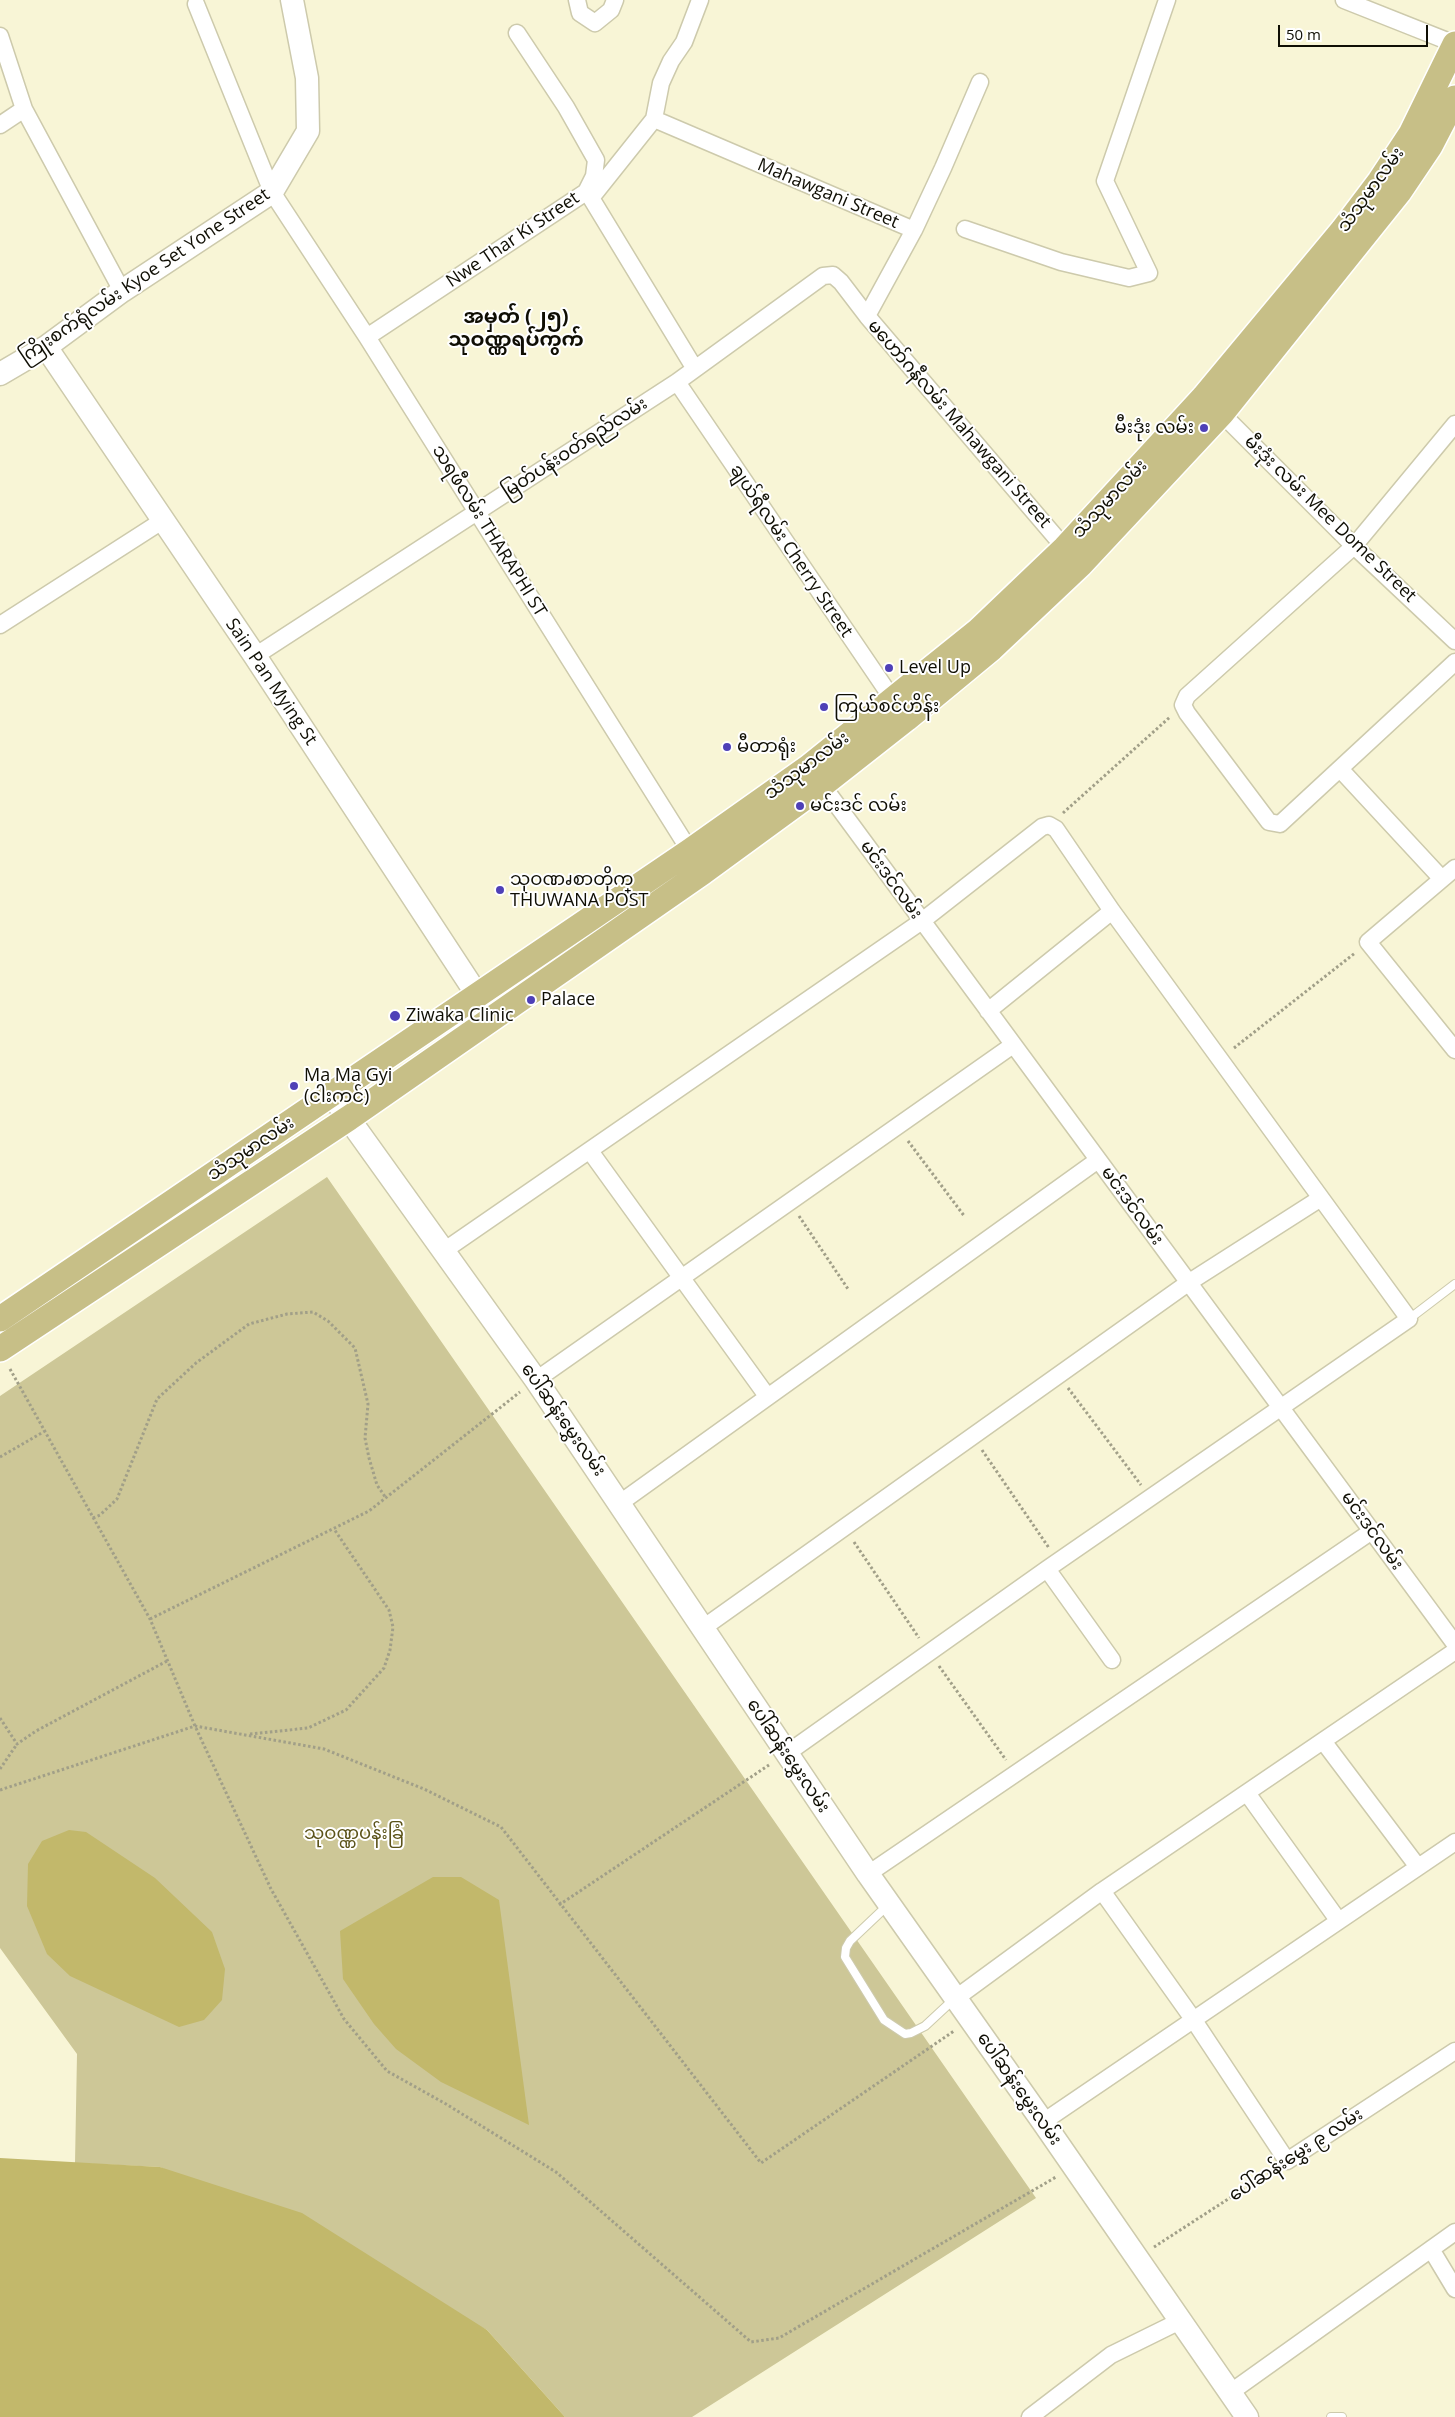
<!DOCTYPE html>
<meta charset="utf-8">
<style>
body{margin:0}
#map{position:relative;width:1455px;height:2417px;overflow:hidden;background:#f8f5d6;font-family:"Open Sans",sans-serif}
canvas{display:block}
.scale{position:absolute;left:1278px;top:25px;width:150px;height:22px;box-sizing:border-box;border:2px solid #0f0e04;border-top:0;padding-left:6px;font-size:15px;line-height:18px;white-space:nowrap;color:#0f0e04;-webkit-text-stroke:4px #fff;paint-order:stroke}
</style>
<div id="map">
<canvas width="1455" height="2417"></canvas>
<div class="scale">50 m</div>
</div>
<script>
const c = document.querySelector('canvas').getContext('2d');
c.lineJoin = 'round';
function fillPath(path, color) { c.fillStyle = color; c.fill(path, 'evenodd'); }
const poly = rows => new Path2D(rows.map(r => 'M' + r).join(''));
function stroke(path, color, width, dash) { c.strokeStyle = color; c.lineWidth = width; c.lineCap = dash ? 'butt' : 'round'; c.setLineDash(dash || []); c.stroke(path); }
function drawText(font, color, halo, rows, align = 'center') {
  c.font = font + ' "Open Sans","Noto Sans Myanmar",sans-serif'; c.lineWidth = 4; c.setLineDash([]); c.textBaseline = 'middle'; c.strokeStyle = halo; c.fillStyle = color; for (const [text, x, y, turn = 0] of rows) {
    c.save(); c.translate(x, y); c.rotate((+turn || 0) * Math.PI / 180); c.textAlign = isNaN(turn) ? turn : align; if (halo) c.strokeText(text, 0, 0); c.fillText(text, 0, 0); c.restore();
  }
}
const green = poly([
 [327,1177,1036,2198,692,2417,565,2417,487,2330,160,2167,75,2163,77,2054,0,1948,0,1396]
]);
const water = poly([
 [69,1830,86,1832,155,1878,212,1932,225,1969,222,2000,204,2020,179,2027,70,1976,47,1954,27,1906,28,1864,42,1841],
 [433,1877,461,1877,499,1900,529,2125,441,2082,396,2049,374,2024,343,1979,340,1931],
 [0,2158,160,2167,302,2213,487,2330,565,2417,0,2417]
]);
const path = poly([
 [1063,813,1170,717],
 [1234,1048,1355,953],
 [908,1141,965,1217],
 [799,1216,848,1289],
 [10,1369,150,1619,195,1726,271,1889,344,2019,387,2071,446,2104,556,2172,751,2342,779,2338,1056,2177],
 [1068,1388,1141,1485],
 [982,1450,1049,1548],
 [0,1457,45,1431],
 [93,1518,100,1515,117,1499,157,1399,196,1363,249,1324,287,1314,313,1312,328,1321,355,1348,368,1404,365,1438,369,1458,377,1485,386,1498],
 [854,1542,919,1638],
 [150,1619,369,1511,520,1392],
 [939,1666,1006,1760],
 [0,1718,17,1744,36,1731,167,1661],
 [250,1734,308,1728,346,1710,384,1668,390,1650,393,1627,389,1610,334,1529],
 [0,1769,17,1744],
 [0,1790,195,1726,324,1749,424,1789,501,1827,761,2163,954,2031],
 [559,1905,769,1765],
 [1154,2247,1273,2170]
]);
const lane = poly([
 [1409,1319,1455,1284],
 [888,1905,850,1941,846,1948,845,1957,884,2020,905,2034,911,2033,925,2026,953,2000],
 [1331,2417,1342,2417]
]);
const street = poly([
 [577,0,580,13,595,23,611,10,615,0],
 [1344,0,1455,44],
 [196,4,272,192,367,337,695,859],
 [517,33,566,107,596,160,594,176,586,192],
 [0,36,24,109,122,291],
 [654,119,914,230],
 [0,125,24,109],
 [591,198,695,369],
 [965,229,1061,262,1129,278,1149,273,1105,181,1167,0],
 [867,316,914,230,943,168,980,82],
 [367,337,586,192,591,198,654,119,661,83,671,61,684,42,700,0],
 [677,382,898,707],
 [1215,407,1354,546,1455,641],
 [1455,424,1354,546,1187,696,1183,705,1187,713,1269,822,1280,824,1455,662],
 [0,625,162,521],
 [255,656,677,382,823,276,833,275,841,282,867,316,1070,554],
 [1341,770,1442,879],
 [817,778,1455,1644],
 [1455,868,1368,942,1455,1050],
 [988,1011,1112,911],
 [590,1151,767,1396],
 [445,1250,922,921,1042,827,1049,825,1056,829,1112,911,1409,1319,1047,1569,786,1754],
 [536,1380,1013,1045],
 [620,1503,1098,1160],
 [1047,1569,1112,1660],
 [703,1628,1188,1283,1321,1198],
 [1323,1741,1418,1867],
 [1247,1793,1338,1920],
 [868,1874,1372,1531],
 [1102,1891,1193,2019,1287,2161,1455,2051],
 [956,1998,1102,1891,1455,1651],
 [1043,2122,1455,1842],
 [1431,2249,1455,2289],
 [1231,2392,1455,2232],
 [1030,2417,1111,2355,1180,2321]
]);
const secondary = poly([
 [46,347,255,656,493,1019],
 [0,374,46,347,122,291,272,192,308,131,307,78,292,0],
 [331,1094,536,1380,868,1874,1043,2122,1247,2417]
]);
const primary = poly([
 [0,1319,690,851,809,767,978,631,1065,548,1204,397,1343,230,1380,181,1411,134,1455,44],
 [0,1349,349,1118,703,872,822,785,906,719,992,648,1080,565,1222,413,1399,192,1430,146,1455,98]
]);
const markers = [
 [1204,428,5,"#4e40b7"],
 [889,668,5,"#4e40b7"],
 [824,707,5,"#4e40b7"],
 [727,747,5,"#4e40b7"],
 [800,806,5,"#4e40b7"],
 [500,890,5,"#4e40b7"],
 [531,1000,5,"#4e40b7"],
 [395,1016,6,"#4e40b7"],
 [294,1086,5,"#4e40b7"]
];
const streetNames = [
 ["သံသုမာလမ်း",1371,190,-54],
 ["Mahawgani Street",828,194,23],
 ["Nwe Thar Ki Street",513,240,-34],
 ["ကြိုးစက်ရုံလမ်း Kyoe Set Yone Street",145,276,-34],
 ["မဟော်ဂနီလမ်း Mahawgani Street",959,424,49],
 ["မြတ်ပန်းဝတ်ရည်လမ်း",575,448,-33],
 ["သံသုမာလမ်း",1110,499,-47],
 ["မီးဒုံး လမ်း Mee Dome Street",1330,519,44],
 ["သရဖီလမ်း THARAPHI ST",489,531,58],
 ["ချယ်ရီလမ်း Cherry Street",791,551,56],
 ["Sain Pan Mying St",271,682,56],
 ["သံသုမာလမ်း",807,766,-37],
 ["မင်းဒင်လမ်း",891,880,54],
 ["သံသုမာလမ်း",251,1149,-34],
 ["မင်းဒင်လမ်း",1132,1206,54],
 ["ပေါ်ဆန်းမွှေးလမ်း",563,1420,55],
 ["မင်းဒင်လမ်း",1372,1531,54],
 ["ပေါ်ဆန်းမွှေးလမ်း",788,1756,56],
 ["ပေါ်ဆန်းမွှေးလမ်း",1019,2089,55],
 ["ပေါ်ဆန်းမွှေး ၉ လမ်း",1296,2155,-33]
];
const poiNames = [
 ["မီးဒုံး လမ်း",1194,428,"right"],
 ["Level Up",899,668],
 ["ကြယ်စင်ဟိန်း",834,707],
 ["မီတာရုံး",737,747],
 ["မင်းဒင် လမ်း",810,806],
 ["သုဝဏၧစာတိုက္",510,880],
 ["THUWANA POST",510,901],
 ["Palace",541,1000],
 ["Ziwaka Clinic",406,1016],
 ["Ma Ma Gyi",304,1076],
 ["(ငါးကင်)",304,1097]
];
const parkNames = [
 ["သုဝဏ္ဏပန်းခြံ",354,1834]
];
const quarterNames = [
 ["အမှတ် (၂၅)",516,317],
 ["သုဝဏ္ဏရပ်ကွက်",516,340]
];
fillPath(green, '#cdc797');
fillPath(water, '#c2b86b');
stroke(lane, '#cdcaac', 10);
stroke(street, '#cdcaac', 19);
stroke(secondary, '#cdcaac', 25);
stroke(primary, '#fff', 28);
stroke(path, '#a19f88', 3, [2.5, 2.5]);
stroke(lane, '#fff', 8);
stroke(street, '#fff', 16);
stroke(secondary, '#fff', 22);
stroke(primary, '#c7bf87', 25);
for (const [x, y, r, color] of markers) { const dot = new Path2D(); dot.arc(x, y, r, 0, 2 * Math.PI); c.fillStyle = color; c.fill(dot); stroke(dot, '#fff', 2); }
drawText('18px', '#0f0e04', '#fff', streetNames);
drawText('18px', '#0f0e04', '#fff', poiNames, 'left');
drawText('18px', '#5b5319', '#fff', parkNames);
drawText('bold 20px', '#0f0e04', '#fff', quarterNames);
</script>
